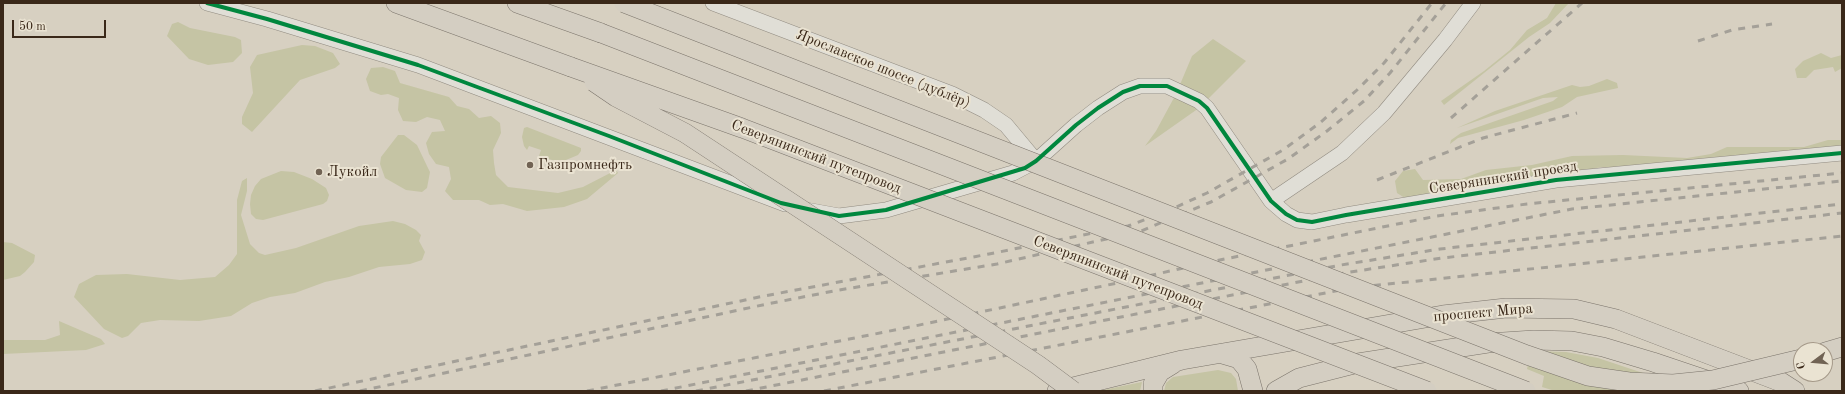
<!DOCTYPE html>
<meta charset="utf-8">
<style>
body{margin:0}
#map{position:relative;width:1845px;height:394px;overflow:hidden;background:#d7d0c1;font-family:"Old Standard TT",serif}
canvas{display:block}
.frame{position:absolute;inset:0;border:4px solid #3a2819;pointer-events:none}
.north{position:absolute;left:1793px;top:342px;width:40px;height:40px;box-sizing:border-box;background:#eae3d2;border:1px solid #a49888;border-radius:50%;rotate:254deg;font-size:11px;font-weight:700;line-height:16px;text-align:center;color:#3a2819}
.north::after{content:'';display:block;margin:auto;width:14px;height:18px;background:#716354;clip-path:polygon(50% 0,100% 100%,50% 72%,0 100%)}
.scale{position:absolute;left:12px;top:20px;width:94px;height:18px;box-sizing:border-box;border:2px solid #3a2819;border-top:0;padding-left:5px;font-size:12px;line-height:14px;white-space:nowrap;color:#3a2819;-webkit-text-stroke:3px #eae3d2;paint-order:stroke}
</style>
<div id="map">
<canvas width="1845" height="394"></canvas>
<div class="frame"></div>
<div class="north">С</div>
<div class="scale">50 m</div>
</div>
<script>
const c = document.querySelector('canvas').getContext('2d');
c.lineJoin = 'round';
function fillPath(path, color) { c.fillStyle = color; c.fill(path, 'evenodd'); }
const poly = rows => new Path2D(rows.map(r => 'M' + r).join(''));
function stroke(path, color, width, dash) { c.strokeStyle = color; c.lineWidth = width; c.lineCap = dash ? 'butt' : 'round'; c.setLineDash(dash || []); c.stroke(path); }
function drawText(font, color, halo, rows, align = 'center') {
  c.font = font + ' "Old Standard TT",serif'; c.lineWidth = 4; c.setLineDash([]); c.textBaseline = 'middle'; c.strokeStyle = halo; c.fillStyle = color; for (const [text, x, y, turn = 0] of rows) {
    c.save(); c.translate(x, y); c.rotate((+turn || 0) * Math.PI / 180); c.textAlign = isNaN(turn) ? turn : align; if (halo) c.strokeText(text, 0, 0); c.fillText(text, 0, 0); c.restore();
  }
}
const green = poly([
 [1556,3,1569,3,1550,23,1529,37,1444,105,1441,101,1484,71,1510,50,1527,30,1547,18],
 [178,22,190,28,235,37,241,40,242,53,233,62,208,65,189,59,167,36,172,24],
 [1213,39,1246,61,1199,108,1145,146,1156,131,1176,94,1192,56],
 [302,45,315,46,333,53,340,64,335,68,300,80,252,132,242,124,242,117,253,93,250,67,257,55],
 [1821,53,1831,58,1842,55,1842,68,1835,72,1833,67,1814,70,1806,78,1797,78,1795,69,1803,61],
 [383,67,395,71,400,83,449,97,457,106,469,109,479,118,491,116,500,123,501,133,493,150,494,163,496,175,508,187,558,193,583,187,616,170,618,173,587,199,564,207,527,211,503,204,490,205,479,200,453,200,445,191,451,179,449,167,436,164,429,154,426,143,432,132,445,131,440,120,427,117,416,122,403,121,398,110,399,98,388,94,381,95,370,91,366,79,371,68],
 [1607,79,1617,83,1618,88,1577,97,1562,107,1524,120,1458,138,1450,144,1451,140,1461,133,1553,101,1558,97,1543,98,1457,128,1495,111,1572,85,1580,87,1589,86],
 [527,127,581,148,581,151,578,155,566,160,552,160,539,156,541,150,529,146,527,150,524,146,522,137,524,128],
 [398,135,404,135,417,145,427,166,430,172,427,188,422,192,406,190,385,178,380,164,381,157],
 [1828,140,1842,140,1842,155,1627,169,1601,167,1555,178,1408,200,1397,193,1395,181,1403,171,1415,169,1423,180,1461,179,1486,170,1532,165,1572,156,1623,155,1687,158,1711,154,1727,147,1804,147],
 [281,171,294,172,312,179,326,188,329,195,327,201,323,204,263,220,256,219,251,214,250,204,251,195,255,186,261,179],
 [247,178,247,191,241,215,250,244,259,253,265,255,296,248,359,226,393,221,405,224,416,230,421,235,419,241,425,252,422,260,410,264,379,267,349,277,325,282,295,293,270,297,252,303,231,316,199,321,160,320,141,323,128,336,122,338,104,329,74,297,79,284,96,275,127,274,180,280,215,277,229,265,237,254,237,200,242,181],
 [3,242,12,243,35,255,34,262,25,272,20,276,3,280],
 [59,321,101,339,105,344,86,350,3,354,3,340,45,340,60,335],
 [1531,351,1566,352,1598,358,1697,391,1555,391,1542,387,1544,376,1527,369],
 [1218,370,1231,373,1236,379,1238,391,1164,391,1166,383,1173,377],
 [1142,382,1140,391,1098,391]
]);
const minor = poly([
 [207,3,267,19,418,65,785,204],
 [713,3,952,94,984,110,1006,125,1036,161],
 [1271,201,1342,153,1384,113,1445,40,1473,3],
 [806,210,839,216,886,210,1013,173,1036,161,1076,125,1098,108,1123,92,1140,86,1167,86,1199,101,1207,108,1271,201,1286,214,1297,220,1312,222,1346,215,1556,180,1842,153]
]);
const major = poly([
 [396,3,571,67],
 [517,3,601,33],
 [1825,352,1842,347],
 [1222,354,1239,359,1247,369,1253,391],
 [1057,391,1182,360,1443,315,1506,308,1574,309,1616,319,1781,382,1795,391],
 [1153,391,1153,384,1160,372,1173,364],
 [1276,391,1299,378,1358,363,1488,343,1534,340,1572,341,1603,347,1653,362,1739,391]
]);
const rail = poly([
 [1698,41,1732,30,1772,24],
 [1451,118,1582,3],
 [1377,180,1483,138,1577,113],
 [315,391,764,296,989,254,1128,226,1163,213,1207,193,1283,150,1321,122,1357,90,1384,63,1432,3],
 [360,391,767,304,839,290,997,264,1141,231,1211,202,1288,159,1327,131,1364,101,1390,73,1446,3],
 [587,391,910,327,1122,282,1205,263,1437,216,1527,204,1842,173],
 [661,391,1572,209,1842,181],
 [696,391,1341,265,1440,249,1842,204],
 [746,391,1344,273,1442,258,1842,213],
 [824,391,1351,288,1842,236]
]);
const majorBridge = poly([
 [624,3,1527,355,1588,376,1629,382,1673,384,1713,380,1801,359],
 [601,33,1526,391],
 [571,67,742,128,1427,391],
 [594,82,616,97,685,133,1038,365,1073,391]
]);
const cycleway = poly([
 [207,3,267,19,418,65,609,136,781,203,839,216,886,210,1025,168,1036,161,1076,125,1098,108,1123,92,1140,86,1167,86,1199,101,1207,108,1271,201,1286,214,1297,220,1312,222,1346,215,1556,180,1842,153]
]);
const markers = [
 [530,165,4,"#716354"],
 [319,172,4,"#716354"]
];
const streetNames = [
 ["Ярославское шоссе (дублёр)",883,69,22],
 ["Северянинский путепровод",816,157,21],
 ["Северянинский проезд",1503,178,-9],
 ["Северянинский путепровод",1118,273,21],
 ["проспект Мира",1483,313,-5]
];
const poiNames = [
 ["Газпромнефть",538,165],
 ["Лукойл",327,172]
];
fillPath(green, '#c5c4a4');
stroke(minor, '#918b81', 16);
stroke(major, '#7b746b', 20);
stroke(minor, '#e0ded6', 15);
stroke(major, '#d4cec2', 19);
stroke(rail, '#a4a098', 3, [7, 7]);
stroke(majorBridge, '#7b746b', 20, []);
stroke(majorBridge, '#d4cec2', 19);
stroke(cycleway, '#00873e', 4);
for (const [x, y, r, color] of markers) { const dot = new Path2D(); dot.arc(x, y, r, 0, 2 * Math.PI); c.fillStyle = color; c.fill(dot); stroke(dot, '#eae3d2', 1.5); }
drawText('15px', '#3a2819', '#eae3d2', streetNames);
drawText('15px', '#3a2819', '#eae3d2', poiNames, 'left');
</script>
